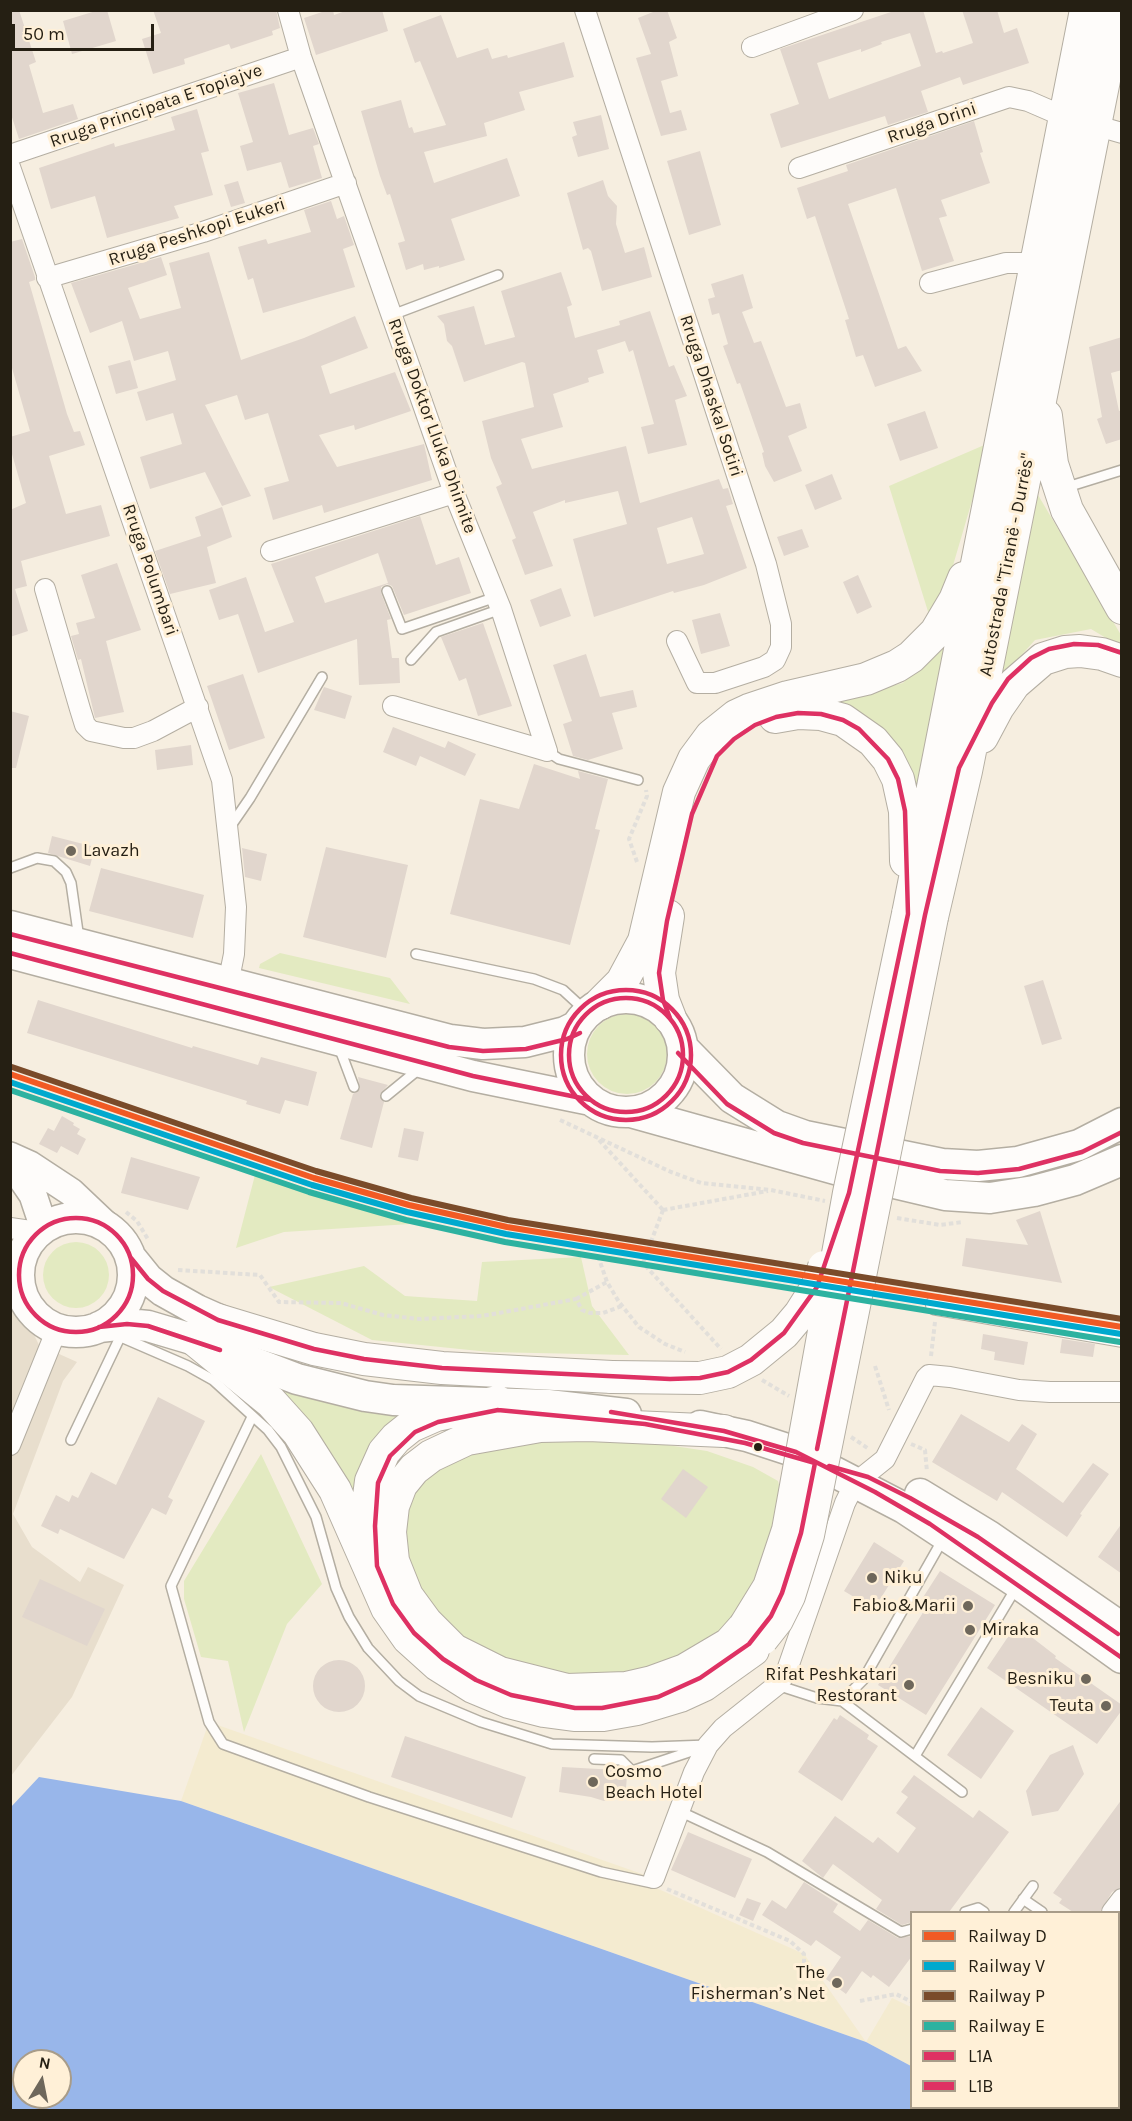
<!DOCTYPE html>
<meta charset="utf-8">
<style>
body{margin:0}
#map{position:relative;width:1132px;height:2121px;overflow:hidden;background:#f6eee0;font-family:Karla,sans-serif}
canvas{display:block}
.frame{position:absolute;inset:0;border:12px solid #251f13;pointer-events:none}
.legend{position:absolute;left:910px;top:1911px;width:210px;height:198px;box-sizing:border-box;background:#fff0d7;border:2px solid #a89c89;margin:0;padding:8px 10px;list-style:none;font-size:18px;color:#251f13}
.legend li{display:flex;align-items:center;gap:12px;height:30px}
.legend b{width:30px;border:2px solid #a89c89}
.north{position:absolute;left:12px;top:2049px;width:60px;height:60px;box-sizing:border-box;background:#fff0d7;border:2px solid #a89c89;border-radius:50%;rotate:10deg;font-size:16px;font-weight:700;line-height:24px;text-align:center;color:#251f13}
.north::after{content:'';display:block;margin:auto;width:21px;height:27px;background:#6e675b;clip-path:polygon(50% 0,100% 100%,50% 72%,0 100%)}
.scale{position:absolute;left:12px;top:24px;width:142px;height:27px;box-sizing:border-box;border:3px solid #251f13;border-top:0;padding-left:8px;font-size:18px;line-height:21px;white-space:nowrap;color:#251f13;-webkit-text-stroke:4px #fff0d7;paint-order:stroke}
</style>
<div id="map">
<canvas width="1132" height="2121"></canvas>
<div class="frame"></div>
<ul class="legend">
<li><b style="height:8px;background:#f15a24"></b>Railway D</li>
<li><b style="height:8px;background:#00a9ce"></b>Railway V</li>
<li><b style="height:8px;background:#7a4b2a"></b>Railway P</li>
<li><b style="height:8px;background:#2db2a0"></b>Railway E</li>
<li><b style="height:8px;background:#de3163"></b>L1A</li>
<li><b style="height:8px;background:#de3163"></b>L1B</li>
</ul>
<div class="north">N</div>
<div class="scale">50 m</div>
</div>
<script>
const c = document.querySelector('canvas').getContext('2d');
c.lineJoin = 'round';
function fillPath(path, color) { c.fillStyle = color; c.fill(path, 'evenodd'); }
const poly = rows => new Path2D(rows.map(r => 'M' + r).join(''));
function stroke(path, color, width, dash) { c.strokeStyle = color; c.lineWidth = width; c.lineCap = dash ? 'butt' : 'round'; c.setLineDash(dash || []); c.stroke(path); }
function drawText(font, color, halo, rows, align = 'center') {
  c.font = font + ' Karla,sans-serif'; c.lineWidth = 6; c.setLineDash([]); c.textBaseline = 'middle'; c.strokeStyle = halo; c.fillStyle = color; for (const [text, x, y, turn = 0] of rows) {
    c.save(); c.translate(x, y); c.rotate((+turn || 0) * Math.PI / 180); c.textAlign = isNaN(turn) ? turn : align; if (halo) c.strokeText(text, 0, 0); c.fillText(text, 0, 0); c.restore();
  }
}
const industrial = poly([
 [10,1286,39,1345,77,1362,63,1381,13,1514,32,1547,80,1582,88,1567,124,1585,72,1697,11,1776]
]);
const green = poly([
 [989,443,949,579,930,618,889,486],
 [1038,495,1121,635,1121,647,1091,629,1035,640,1001,678],
 [950,630,918,797,890,735,829,702,903,683],
 [280,953,390,978,410,1004,259,968,260,964],
 '587 1054a40 40 0 1 1 80 0a40 40 0 1 1-80 0Z',
 [255,1175,426,1223,284,1232,236,1248],
 '43 1275a33 33 0 1 1 66 0a33 33 0 1 1-66 0Z',
 [581,1257,592,1306,629,1355,489,1352,372,1340,269,1287,364,1266,405,1296,477,1301,482,1262],
 [247,1370,360,1409,407,1417,356,1510],
 [542,1437,654,1443,707,1451,753,1467,778,1481,781,1493,776,1517,760,1575,726,1632,667,1666,593,1679,488,1658,437,1622,403,1555,406,1504,425,1474,445,1461],
 [261,1454,322,1584,287,1624,244,1732,228,1661,201,1657,184,1599,184,1581]
]);
const sand = poly([
 [209,1722,645,1875,645,1883,804,1954,866,2042,892,1998,911,2007,911,2066,866,2042,181,1801],
 [990,2108,1117,2108,1122,2110,995,2110]
]);
const water = poly([
 [39,1777,181,1801,866,2042,911,2066,912,2108,990,2108,995,2110,11,2110,11,1807],
 [24,2061,60,2061,60,2097,24,2097]
]);
const building = poly([
 [10,10,19,10,36,62,29,65,43,113,73,104,78,119,19,139,10,111],
 [99,10,107,10,116,41,72,54,63,21],
 [153,10,276,10,280,28,272,31,273,35,231,49,229,44,184,59,185,64,153,74,142,39,161,33],
 [328,10,333,10,334,15,348,10,382,10,388,31,316,55,304,18],
 [658,10,667,10,677,38,669,42,678,76,661,81,670,113,681,110,687,130,661,136,636,58,651,54,638,18],
 [897,10,923,10,936,53,942,51,943,53,973,43,962,10,997,10,1004,33,1017,28,1029,63,963,85,960,77,921,91,928,112,888,125,885,116,781,148,770,114,799,104,780,49],
 [910,33,921,66,829,99,817,63,861,49,861,52,882,44,881,42],
 [441,15,457,58,488,48,492,59,507,55,508,58,564,42,574,77,519,92,525,110,484,123,487,136,424,152,434,183,507,158,520,196,451,219,465,260,439,268,439,266,424,270,423,264,406,270,398,243,405,241,390,194,387,195,380,176,361,111,401,100,409,128,412,127,414,133,446,125,420,61,415,63,403,29],
 [274,83,289,135,313,128,319,144,313,146,322,178,289,188,281,162,247,171,240,146,253,142,238,93],
 [197,109,209,151,201,153,213,195,174,206,179,218,107,238,95,196,51,209,39,168,114,143,115,147,175,130,171,117],
 [601,115,609,149,578,157,572,137,577,135,573,122],
 [974,121,983,152,980,153,990,183,941,200,947,216,939,218,954,261,922,271,896,188,848,204,898,349,906,346,922,371,875,387,863,355,856,357,845,320,849,319,815,216,807,219,797,188,848,171,846,165],
 [700,151,721,225,689,235,667,161],
 [603,180,608,196,617,206,616,224,625,253,644,247,652,277,602,291,591,251,588,248,583,250,567,193],
 [238,181,245,203,231,207,224,185],
 [331,201,337,219,344,216,354,245,343,249,355,287,263,313,253,278,248,280,238,247,266,239,268,244,311,232,304,210],
 [22,239,35,277,35,280,29,282,67,414,74,432,80,431,85,445,49,456,66,514,101,505,110,536,21,561,27,586,15,589,28,631,10,637,10,510,26,503,10,447,10,437,30,431,10,361,10,242],
 [209,252,241,360,304,338,355,316,368,348,321,366,330,394,395,372,411,411,355,430,354,425,319,435,337,467,424,444,432,480,324,513,322,505,273,520,264,488,289,481,268,413,245,420,237,395,205,405,251,496,222,506,205,472,150,489,140,457,182,444,173,413,146,421,137,392,176,380,168,351,134,361,122,321,90,333,71,283,161,257,167,275,128,288,140,319,181,308,169,263],
 [561,272,572,305,567,307,575,338,620,325,619,321,650,311,669,367,674,365,687,396,675,400,687,445,648,454,641,427,654,424,633,350,629,352,625,341,597,350,604,373,588,378,589,382,553,394,563,427,521,439,532,469,626,446,640,503,719,479,723,489,728,488,733,504,726,506,747,568,704,585,674,593,673,591,594,617,573,539,627,524,618,491,565,503,565,500,533,512,553,566,525,575,512,540,516,538,496,487,502,484,491,458,482,421,534,407,525,363,522,362,464,382,452,346,447,341,444,324,437,316,474,306,485,345,515,337,501,291],
 [692,517,704,554,667,564,657,528],
 [743,274,753,308,742,312,754,343,761,341,786,407,800,403,807,428,788,436,802,471,774,482,765,466,762,453,764,452,740,383,737,384,723,346,728,344,719,313,712,315,708,299,715,297,711,284],
 [1122,337,1122,370,1111,373,1119,411,1122,410,1122,439,1106,444,1097,419,1102,417,1089,347],
 [130,360,138,388,116,394,108,366],
 [925,411,938,448,900,461,887,424],
 [832,474,842,499,815,510,805,485],
 [222,507,232,537,207,547,216,583,170,594,155,551,201,536,195,517],
 [420,516,436,565,459,557,471,593,404,615,392,586,387,584,381,587,381,593,391,619,387,620,392,658,399,658,400,683,359,685,357,639,258,673,238,614,219,620,209,590,246,577,265,632,294,622,271,564],
 [378,553,388,583,325,603,315,577],
 [802,529,809,547,784,556,777,537],
 [117,563,141,630,106,641,124,712,95,718,81,659,78,660,71,636,79,634,76,623,95,618,81,575],
 [858,575,872,607,857,614,843,582],
 [561,588,571,616,540,627,530,600],
 [720,613,730,646,701,654,692,620],
 [483,623,512,706,478,716,466,678,459,681,441,637],
 [586,654,600,697,633,690,637,707,612,713,623,749,588,760,573,756,563,724,572,721,553,665],
 [243,674,265,738,229,750,207,686],
 [324,687,352,696,345,719,314,710],
 [10,711,29,716,16,768,10,768],
 [393,727,445,748,448,741,476,754,465,776,420,756,416,766,383,752],
 [191,745,193,765,157,770,155,750],
 [534,764,580,779,578,771,608,779,595,829,600,830,570,945,450,914,480,799,519,809],
 [52,836,95,847,90,866,48,853],
 [326,847,408,865,386,958,303,937],
 [242,848,267,854,261,881,245,877],
 [101,868,204,895,193,938,89,911],
 [1043,980,1062,1039,1042,1045,1024,986],
 [38,1000,192,1048,193,1046,258,1065,261,1057,317,1072,308,1106,285,1100,280,1114,246,1104,247,1101,27,1033],
 [358,1077,388,1085,380,1094,384,1102,372,1148,340,1139,353,1094,360,1089],
 [62,1116,74,1123,73,1125,80,1129,77,1134,86,1139,78,1155,61,1146,57,1153,39,1144,48,1128,54,1131],
 [404,1128,424,1132,418,1161,398,1157],
 [131,1157,200,1177,188,1210,121,1193],
 [1040,1211,1062,1283,962,1266,966,1238,1028,1245,1016,1220],
 [983,1334,1028,1342,1024,1365,994,1360,995,1352,981,1349],
 [1062,1339,1095,1344,1093,1357,1060,1353],
 [158,1397,205,1421,168,1497,173,1500,166,1515,152,1508,124,1559,60,1529,58,1534,41,1526,56,1495,69,1502,72,1495,78,1498,91,1472,116,1485],
 [961,1414,1009,1442,1022,1424,1037,1434,1016,1469,1063,1503,1093,1463,1109,1474,1080,1514,1082,1515,1067,1537,1002,1492,997,1501,932,1462],
 [683,1469,708,1487,686,1518,661,1499],
 [1122,1523,1122,1574,1098,1557],
 [874,1542,904,1561,874,1609,844,1591],
 [940,1571,995,1605,926,1715,878,1685,927,1606,920,1602],
 [40,1579,105,1609,87,1646,22,1617],
 [1016,1625,1056,1656,1055,1658,1122,1705,1122,1710,1097,1744,987,1668],
 '313 1686a26 26 0 1 1 52 0a26 26 0 1 1-52 0Z',
 [981,1707,1014,1731,981,1779,947,1755],
 [840,1715,869,1735,867,1739,878,1746,842,1801,798,1772,834,1718,837,1720],
 [405,1736,526,1777,512,1818,391,1777],
 [1073,1745,1084,1774,1058,1811,1032,1816,1026,1791,1050,1755],
 [562,1767,617,1770,627,1776,626,1788,620,1798,604,1801,591,1797,559,1792],
 [914,1775,973,1818,979,1810,1009,1832,949,1912,912,1912,912,1922,902,1925,876,1909,882,1900,833,1864,823,1878,802,1861,835,1816,873,1843,878,1837,898,1853,916,1828,896,1813,908,1797,901,1792],
 [1122,1799,1122,1887,1112,1892,1100,1912,1073,1912,1059,1903,1062,1899,1053,1893],
 [688,1832,752,1859,735,1898,671,1870],
 [804,1882,838,1904,833,1912,860,1931,868,1920,898,1938,912,1936,912,1956,889,1987,873,1975,871,1978,862,1971,846,1994,826,1979,841,1957,816,1940,811,1946,762,1915,772,1900,786,1909],
 [747,1898,761,1903,753,1921,739,1915]
]);
const path = poly([
 [637,862,629,839,647,796,646,790],
 [560,1120,671,1172,701,1183,771,1190,825,1201],
 [599,1140,663,1210],
 [663,1210,643,1263,721,1349],
 [663,1210,768,1191],
 [126,1212,137,1221,149,1241],
 [897,1218,940,1225,963,1222],
 [598,1256,607,1282,619,1302,639,1327,665,1344,685,1352],
 [178,1270,260,1275,279,1302,341,1303,383,1315,419,1319,482,1316,576,1299,582,1310,590,1313,603,1313,622,1306],
 [576,1299,607,1282],
 [931,1356,935,1322],
 [875,1366,889,1410],
 [762,1380,789,1396],
 [851,1437,869,1449],
 [911,1444,925,1450,927,1472],
 [667,1889,790,1941,804,1954,804,1972],
 [860,2001,896,1994,912,2002],
 [1118,2103,1122,2104]
]);
const service = poly([
 [392,315,498,275],
 [1064,488,1122,470],
 [387,591,402,629,496,597],
 [411,660,436,632,501,609],
 [547,751,559,759,638,780],
 [230,827,250,798,322,677],
 [10,868,37,858,54,861,66,872,71,883,79,939],
 [416,954,534,979,563,990,588,1013],
 [339,1047,354,1087],
 [386,1096,419,1069],
 [121,1337,188,1366,213,1380,268,1430,281,1447,316,1517,336,1588,349,1617,368,1648,399,1681,419,1696,481,1722,552,1744,652,1747,708,1745],
 [252,1417,171,1586,209,1722,223,1744,369,1797,601,1872,652,1883],
 [71,1440,123,1331],
 [777,1685,817,1698,842,1701,863,1680,943,1539],
 [842,1701,962,1792],
 [915,1756,1016,1588],
 [594,1759,621,1760,632,1771,698,1749],
 [679,1811,767,1852,901,1932,912,1929],
 [1023,1899,1042,1912],
 [965,1912,978,1908,984,1912],
 [1014,1912,1033,1886]
]);
const minor = poly([
 [288,10,301,57,454,493,501,609,547,751],
 [585,10,766,564,781,624,781,647,775,660,764,667,715,683,697,683,677,641],
 [752,47,853,10],
 [1094,125,1122,133],
 [10,155,301,57],
 [10,167,222,780,236,907,234,954,228,984],
 [799,168,1009,97,1028,101,1065,117],
 [47,278,203,232,346,183],
 [930,283,1006,263,1038,263],
 [271,551,454,493],
 [45,589,80,709,85,725,91,731,124,738,134,738,153,731,198,707],
 [393,706,547,751],
 [10,1228,38,1232],
 [10,1272,19,1280],
 [936,1305,1122,1337],
 [10,1445,57,1329],
 [654,1878,694,1772,708,1745,723,1728,777,1685,786,1673,845,1503,855,1483,885,1459,926,1378,929,1375,950,1377,1019,1390,1050,1392,1122,1392],
 [1112,1912,1122,1899]
]);
const secondary = poly([
 [10,1156,30,1165,71,1192,109,1228],
 [10,1168,20,1176,33,1195,44,1228]
]);
const primary = poly([
 [10,926,450,1040,483,1044,525,1042,565,1032,577,1026],
 [10,953,473,1076,591,1100],
 '569 1055a57 57 0 1 1 114 0a57 57 0 1 1-114 0Z',
 [683,1048,732,1098,777,1126,805,1136,942,1164,978,1166,1018,1162,1079,1145,1122,1123],
 [631,1112,839,1170,945,1195,990,1198,1034,1191,1075,1180,1122,1160],
 '19 1275a57 57 0 1 1 114 0a57 57 0 1 1-114 0Z',
 [131,1258,148,1279,163,1291,197,1310,242,1330],
 [99,1327,127,1324,148,1326,195,1340,297,1379,365,1396,393,1400,548,1405,626,1414],
 [700,1426,747,1436,796,1452,904,1508,1019,1584,1122,1658],
 [920,1494,989,1536,1122,1628]
]);
const trunk = poly([
 [1046,416,1052,464,1067,510,1122,608],
 [775,717,798,713,821,714,843,720,873,741,888,759,898,779,905,811,906,861],
 [982,737,998,707,1014,684,1043,659,1065,652,1080,651,1102,654,1122,661],
 [908,914,1086,10],
 [668,916,659,973,663,1000,670,1018],
 [932,917,966,771,1118,10],
 [601,1003,622,982,644,941,679,792,694,759,711,736,736,716,749,710,788,697,866,679,897,666,911,657,936,632,955,600,964,578],
 [218,1320,314,1349,364,1359,442,1368,612,1377],
 [195,1340,271,1402,298,1432,335,1490,387,1608,408,1638,438,1665,473,1687,509,1702,544,1711,574,1715,603,1715,637,1709,680,1696,704,1685,753,1650],
 [724,1431,588,1425,540,1426,467,1439,431,1456,414,1469,401,1485,393,1506,390,1532,393,1561,407,1596,426,1622,454,1650,500,1673,567,1690,626,1688,652,1682,685,1670,729,1644,745,1626],
 [369,1549,368,1504,371,1481,384,1452,396,1438,411,1426,436,1415,498,1402]
]);
const trunkBridge = poly([
 [612,1377,700,1378,728,1372,751,1360,784,1333,800,1314,817,1287,824,1267],
 [745,1626,769,1587,788,1530,849,1193,908,914],
 [762,1639,777,1620,789,1596,808,1535,932,917]
]);
const bus1 = poly([
 [10,953,473,1076,591,1100],
 '569 1055a57 57 0 1 1 114 0a57 57 0 1 1-114 0Z',
 '19 1275a57 57 0 1 1 114 0a57 57 0 1 1-114 0Z',
 [131,1258,148,1279,163,1291,218,1320,314,1349,364,1359,442,1368,670,1379,700,1378,728,1372,751,1360,784,1333,817,1287,849,1193,908,914,905,811,898,779,888,759,859,729,843,720,821,714,798,713,776,717,755,725,734,739,717,756,692,814,667,921,659,973,663,1000,670,1018],
 [99,1327,127,1324,148,1326,220,1350],
 [611,1412,724,1431,796,1452,875,1492,930,1524,1122,1658]
]);
const bus2 = poly([
 [10,934,449,1047,483,1051,526,1049,567,1039,580,1033],
 '561 1055a65 65 0 1 1 130 0a65 65 0 1 1-130 0Z',
 [678,1053,727,1104,774,1133,803,1143,940,1171,978,1173,1019,1169,1082,1152,1122,1132],
 [498,1410,645,1424,745,1443,815,1463,801,1533,782,1593,771,1616,749,1644,700,1678,658,1697,602,1708,575,1708,511,1695,476,1680,443,1659,414,1633,393,1604,377,1566,375,1526,378,1483,390,1456,415,1432,438,1422,498,1410],
 [817,1449,925,915,959,768,992,703,1008,679,1031,658,1049,649,1074,644,1098,645,1122,653],
 [829,1466,868,1477,910,1498,978,1537,1118,1634]
]);
const rail1 = poly([
 [10,1074,314,1178,409,1205,507,1227,1122,1327]
]);
const rail2 = poly([
 [10,1082,312,1185,407,1212,506,1234,1121,1334]
]);
const rail3 = poly([
 [12,1067,316,1171,411,1198,508,1220,1122,1319]
]);
const rail4 = poly([
 [10,1090,309,1192,406,1220,505,1242,1120,1342]
]);
const markers = [
 [71,851,6,"#6e675b"],
 [758,1447,5,"#251f13"],
 [872,1578,6,"#6e675b"],
 [968,1606,6,"#6e675b"],
 [970,1630,6,"#6e675b"],
 [1086,1679,6,"#6e675b"],
 [909,1685,6,"#6e675b"],
 [1106,1706,6,"#6e675b"],
 [593,1782,6,"#6e675b"],
 [837,1983,6,"#6e675b"]
];
const streetNames = [
 ["Rruga Principata E Topiajve",156,106,-19],
 ["Rruga Drini",932,123,-19],
 ["Rruga Peshkopi Eukeri",197,232,-18],
 ["Rruga Dhaskal Sotiri",711,396,72],
 ["Rruga Doktor Lluka Dhimite",432,426,70],
 ["Autostrada \"Tiranë - Durrës\"",1007,565,-79],
 ["Rruga Polumbari",150,570,71]
];
const poiNames = [
 ["Lavazh",83,851,"left"],
 ["Niku",884,1578,"left"],
 ["Fabio&Marii",956,1606],
 ["Miraka",982,1630,"left"],
 ["Rifat Peshkatari",897,1675],
 ["Restorant",897,1696],
 ["Besniku",1074,1679],
 ["Teuta",1094,1706],
 ["Cosmo",605,1772,"left"],
 ["Beach Hotel",605,1793,"left"],
 ["The",825,1973],
 ["Fisherman’s Net",825,1994]
];
fillPath(industrial, '#e8decd');
fillPath(green, '#e3eac1');
fillPath(sand, '#f4ebd0');
fillPath(water, '#98b6ea');
fillPath(building, '#e1d6cd');
stroke(service, '#b4aea2', 12);
stroke(minor, '#b4aea2', 22);
stroke(secondary, '#b4aea2', 30);
stroke(primary, '#b4aea2', 33);
stroke(trunk, '#b4aea2', 34);
stroke(path, '#e2dfda', 4, [4.5, 3]);
stroke(service, '#fefcfa', 9);
stroke(minor, '#fefcfa', 20);
stroke(secondary, '#fefcfa', 27);
stroke(primary, '#fefcfa', 30);
stroke(trunk, '#fefcfa', 32);
stroke(trunkBridge, '#b4aea2', 34, []);
stroke(trunkBridge, '#fefcfa', 32);
stroke(bus1, '#de3163', 4.5);
stroke(bus2, '#de3163', 4.5);
stroke(rail1, '#f15a24', 6);
stroke(rail2, '#00a9ce', 6);
stroke(rail3, '#7a4b2a', 6);
stroke(rail4, '#2db2a0', 6);
for (const [x, y, r, color] of markers) { const dot = new Path2D(); dot.arc(x, y, r, 0, 2 * Math.PI); c.fillStyle = color; c.fill(dot); stroke(dot, '#fff0d7', 2); }
drawText('18px', '#251f13', '#fff0d7', streetNames);
drawText('18px', '#251f13', '#fff0d7', poiNames, 'right');
</script>
